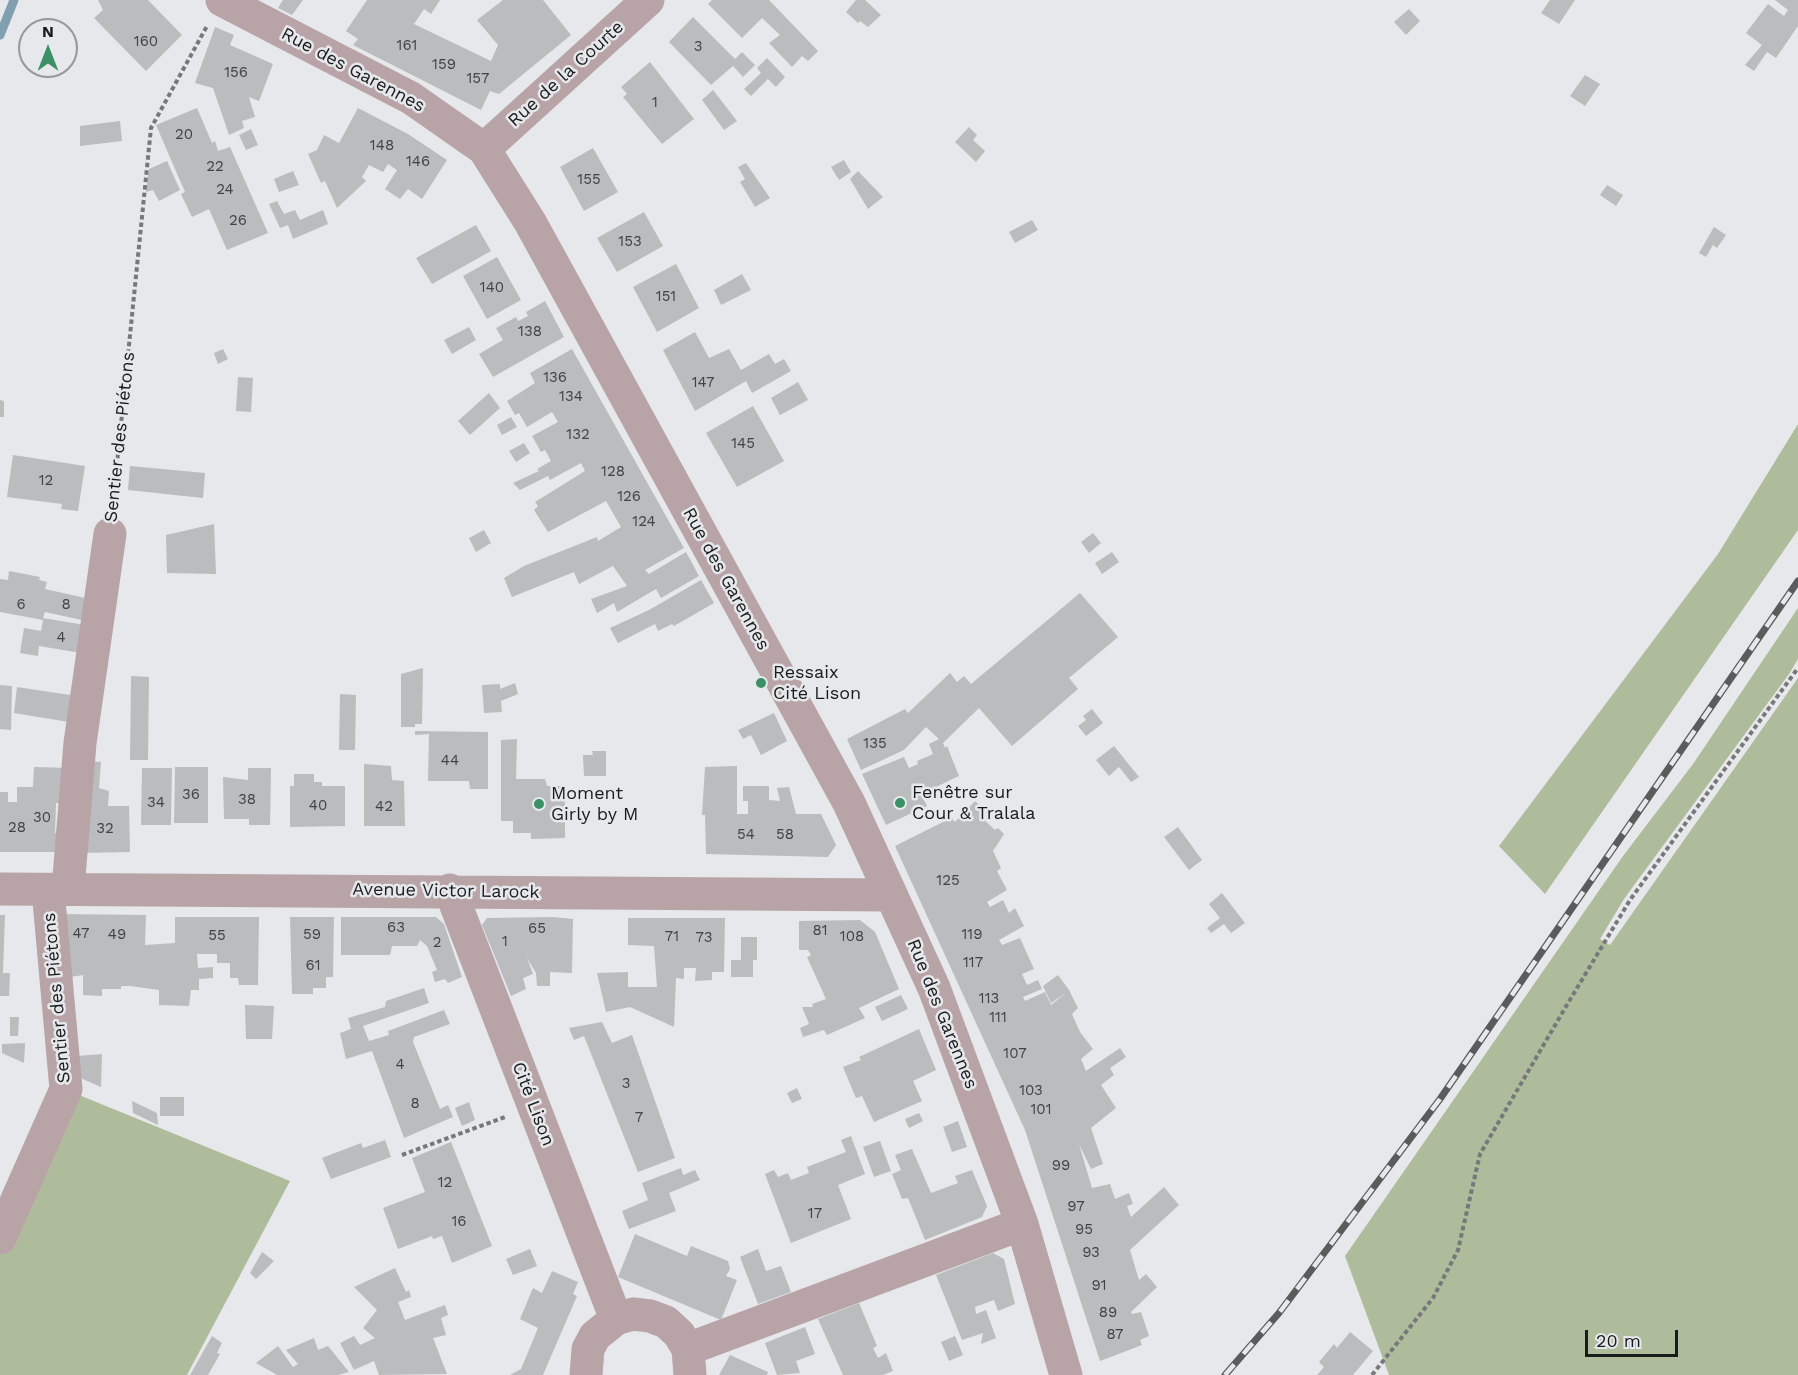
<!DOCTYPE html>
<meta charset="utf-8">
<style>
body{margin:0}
#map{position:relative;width:1798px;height:1375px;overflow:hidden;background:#e6e8eb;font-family:"Work Sans",sans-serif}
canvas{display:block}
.north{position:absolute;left:18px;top:18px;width:60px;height:60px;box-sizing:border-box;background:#e6e8eb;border:2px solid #949698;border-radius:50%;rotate:0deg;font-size:16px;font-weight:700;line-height:24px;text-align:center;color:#1a1b1c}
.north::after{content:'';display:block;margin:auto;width:21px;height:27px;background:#3b9165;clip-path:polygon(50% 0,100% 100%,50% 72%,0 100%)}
.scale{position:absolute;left:1585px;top:1330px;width:93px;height:27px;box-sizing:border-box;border:3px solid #1a1b1c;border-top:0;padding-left:8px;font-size:18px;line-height:21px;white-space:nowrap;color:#1a1b1c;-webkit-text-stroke:4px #e6e8eb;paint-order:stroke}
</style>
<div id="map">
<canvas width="1798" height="1375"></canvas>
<div class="north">N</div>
<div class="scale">20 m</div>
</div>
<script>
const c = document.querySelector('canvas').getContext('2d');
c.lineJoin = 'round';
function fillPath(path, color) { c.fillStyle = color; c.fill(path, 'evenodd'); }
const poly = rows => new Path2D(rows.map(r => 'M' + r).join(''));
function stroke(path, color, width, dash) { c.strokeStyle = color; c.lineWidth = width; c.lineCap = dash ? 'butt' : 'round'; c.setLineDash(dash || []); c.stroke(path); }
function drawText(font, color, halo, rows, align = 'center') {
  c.font = font + ' "Work Sans",sans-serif'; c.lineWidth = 5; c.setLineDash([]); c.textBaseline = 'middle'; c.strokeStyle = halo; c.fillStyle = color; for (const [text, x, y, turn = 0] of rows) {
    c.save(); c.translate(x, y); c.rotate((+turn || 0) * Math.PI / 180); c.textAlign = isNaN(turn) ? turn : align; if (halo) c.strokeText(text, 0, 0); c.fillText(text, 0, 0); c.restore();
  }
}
const green = poly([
 [1798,424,1798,530,1545,894,1499,846,1718,554],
 [1798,608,1798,659,1789,674,1624,899,1600,939,1610,945,1798,678,1798,1375,1389,1375,1345,1256,1623,856,1693,764],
 [74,1093,290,1181,187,1375,0,1375,0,1255]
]);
const stream = poly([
 [0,35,14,0]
]);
const building = poly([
 [98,0,148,0,182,35,146,71,94,18,103,10],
 [283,0,303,0,292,15,278,8],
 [367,0,440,0,431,14,424,9,414,24,491,61,498,45,477,20,503,0,543,0,571,35,499,94,490,91,481,110,353,45,358,39,346,31],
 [712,0,769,0,818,51,808,61,802,56,792,67,769,43,780,35,762,18,742,38,708,4],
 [856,0,865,0,881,15,868,27,860,21,858,23,846,12],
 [1550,0,1575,0,1559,24,1541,13],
 [1775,0,1798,0,1798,26,1776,58,1767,52,1754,71,1745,65,1762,45,1746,33,1768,4,1784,16,1788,10],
 [1409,9,1420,21,1406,35,1394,22],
 [693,17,735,59,742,52,755,65,743,77,733,66,711,85,669,42],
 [215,27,234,35,230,45,273,64,259,101,249,97,255,117,242,121,244,128,229,135,213,88,195,83],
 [767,58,785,77,776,87,768,79,751,96,744,89,761,73,757,68],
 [650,62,694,119,662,144,623,97,627,94,621,87],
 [1585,75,1600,84,1585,106,1570,96],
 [713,90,737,121,724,130,702,100],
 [197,108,212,143,215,141,218,151,230,147,268,233,227,250,209,209,192,217,181,194,185,192,156,125],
 [358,108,408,134,447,160,422,199,408,189,400,199,385,189,397,170,388,164,383,172,369,165,362,177,366,181,337,208,325,181,321,183,308,154,317,150,324,135,339,143],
 [120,121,122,141,80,146,80,126],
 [969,127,977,135,973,140,985,151,976,162,955,142],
 [251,129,258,145,246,150,239,135],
 [593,148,618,192,584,211,560,167],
 [844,160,851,172,839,180,831,167],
 [167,161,180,190,159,201,153,190,146,192,149,169],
 [746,163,770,198,755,207,740,182,745,179,738,167],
 [293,171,299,185,279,192,274,179],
 [858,171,883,197,868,209,850,179],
 [1607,185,1623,195,1616,206,1600,195],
 [277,201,284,214,295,210,300,220,323,210,328,224,293,239,288,225,280,228,269,204],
 [644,212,663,246,617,272,597,238],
 [1032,220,1038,230,1015,243,1009,232],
 [476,225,491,251,432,284,416,258],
 [1714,227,1726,235,1717,248,1713,245,1706,257,1699,253],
 [497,257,521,300,487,319,463,276],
 [676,264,699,308,657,332,633,287],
 [742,274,751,290,721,305,714,290],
 [545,301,564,337,493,377,479,354,503,340,496,328,516,317,518,321,528,316,526,312],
 [469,327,476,340,452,354,444,340],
 [695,332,709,358,729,349,741,370,769,354,775,364,784,359,791,371,752,393,746,381,695,411,663,350],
 [223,349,228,359,218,364,214,353],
 [572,349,684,548,645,570,649,574,686,552,699,576,661,598,656,589,617,612,614,603,597,613,591,599,627,586,613,566,579,584,574,572,512,597,504,578,524,566,597,537,598,541,621,527,606,501,548,532,539,518,534,510,538,506,535,502,585,471,581,463,550,480,548,476,520,490,513,483,539,471,537,469,551,461,545,450,541,452,532,436,558,422,552,412,527,427,519,413,515,415,507,401,535,383,530,373],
 [238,377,253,378,251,412,236,411],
 [798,382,808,400,780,415,771,398],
 [489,393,500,408,470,435,458,421],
 [0,400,4,401,4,417,0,417],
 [753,406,784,461,737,487,706,433],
 [511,417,517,427,502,435,497,425],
 [524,443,530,453,516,462,509,451],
 [13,455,85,466,78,511,61,509,62,504,7,497],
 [130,466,205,473,203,498,128,490],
 [214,524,216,574,167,573,166,535],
 [484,530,491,543,476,552,469,538],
 [1093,533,1101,543,1089,553,1081,542],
 [1112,552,1119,562,1102,574,1095,563],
 [9,571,40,577,39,580,47,582,45,589,90,599,86,621,45,612,43,618,85,625,81,653,39,646,38,656,20,653,24,628,41,631,43,620,0,612,0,579,8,580],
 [701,580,714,603,674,626,672,624,658,631,655,624,618,643,610,628,649,610],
 [1080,593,1118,637,1069,678,1078,689,1012,746,979,708,943,743,945,748,947,746,959,776,921,794,927,806,886,825,862,774,904,757,909,768,918,764,917,761,933,754,929,744,939,739,926,727,904,750,861,770,847,739,905,709,908,713,950,673,957,682,964,676,971,684],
 [423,668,422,724,415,724,415,727,401,727,401,674],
 [131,676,149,677,148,760,130,760],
 [515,683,518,694,501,701,502,712,484,713,482,685,500,684,500,689],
 [0,685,12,686,11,730,0,729],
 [17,687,77,696,75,723,14,713],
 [340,694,356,695,355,750,339,750],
 [1092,709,1103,723,1086,736,1078,726,1086,720,1083,716],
 [774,713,787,741,761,755,751,735,743,739,738,730],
 [415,731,488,732,488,789,470,789,469,781,428,781,429,734,415,735],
 [517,739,516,779,545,779,547,786,565,786,565,838,531,839,531,833,513,833,513,821,501,821,501,740],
 [1114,746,1139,777,1131,782,1119,767,1109,776,1096,760],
 [592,751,606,751,606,776,584,776,583,755,593,755],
 [85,761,101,762,99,788,109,791,108,806,129,806,130,852,80,853],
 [364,764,391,766,392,780,404,781,405,826,364,826],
 [737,766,737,814,748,814,748,801,743,801,743,786,769,786,769,800,780,801,777,788,789,787,796,814,821,814,836,845,828,857,706,854,705,815,702,815,705,767],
 [34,767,72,768,71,803,56,803,55,833,65,832,63,852,0,852,0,792,8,792,8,802,17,802,17,787,33,787],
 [175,767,208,767,208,823,174,823],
 [142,768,172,768,171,825,141,825],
 [248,768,271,768,270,825,249,825,249,819,224,819,223,777,248,780],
 [294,774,314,774,314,782,322,782,322,786,345,786,345,826,290,827,290,786,294,786],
 [975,801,985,810,980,816,995,830,998,828,1004,834,993,851,1001,868,997,871,1007,890,987,902,990,907,1003,900,1009,913,1015,908,1024,926,999,940,1002,945,1020,938,1034,969,1022,974,1027,985,1038,980,1042,989,1023,997,1025,1001,1045,992,1051,1005,1066,993,1051,1003,1043,986,1058,975,1069,990,1078,1008,1072,1014,1080,1032,1093,1049,1081,1059,1086,1071,1120,1048,1126,1057,1110,1068,1114,1075,1101,1085,1116,1108,1091,1128,1103,1164,1091,1169,1079,1144,1092,1188,1110,1184,1115,1199,1129,1193,1133,1204,1127,1206,1131,1217,1164,1187,1179,1205,1130,1250,1139,1280,1146,1274,1157,1287,1131,1312,1132,1314,1141,1312,1149,1336,1140,1340,1142,1345,1100,1361,1025,1130,895,846,951,818,955,822],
 [1178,827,1202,860,1189,870,1164,837],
 [1222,893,1245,923,1231,933,1224,924,1211,933,1207,928,1220,918,1209,904],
 [60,914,146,915,145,945,175,943,175,917,259,917,258,985,239,985,238,978,230,978,230,963,217,963,217,954,197,954,198,968,213,967,213,978,199,979,199,990,191,990,189,1006,159,1005,159,990,130,986,121,986,121,989,102,989,102,996,83,995,83,975,70,977],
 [0,915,5,915,3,973,10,973,9,996,0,996],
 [290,917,334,917,333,977,326,977,326,988,313,988,313,994,292,994],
 [341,917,436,917,444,924,462,977,448,983,445,979,435,982,432,972,437,970,427,946,420,940,417,946,392,946,390,955,341,955],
 [553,917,573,919,572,973,550,972,550,986,537,986,536,973,527,958,533,974,523,978,526,989,511,996,482,925,487,918],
 [628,918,725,918,724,972,712,972,712,980,695,981,696,968,684,968,684,979,676,978,674,1027,630,1007,606,1012,597,973,628,972,628,987,657,987,654,946,628,945],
 [860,920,875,932,899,989,859,1008,865,1018,827,1035,824,1030,803,1037,800,1028,809,1024,802,1007,813,1007,812,1004,826,999,807,957,811,955,808,950,799,950,799,921],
 [741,937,757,937,757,960,753,960,753,977,731,977,731,960,741,960],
 [424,988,429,1003,363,1026,369,1041,389,1035,388,1031,444,1010,450,1024,414,1037,413,1042,440,1109,448,1105,453,1117,404,1138,372,1051,346,1059,340,1033,351,1029,348,1018,385,1007,386,1001],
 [901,995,908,1009,882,1021,875,1007],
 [245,1005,274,1006,272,1039,246,1039],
 [10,1017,19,1017,18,1036,10,1036],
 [602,1022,612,1043,632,1035,675,1158,638,1172,584,1036,574,1040,569,1028],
 [919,1029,936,1070,913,1081,922,1101,874,1122,862,1096,856,1098,843,1067,861,1060,859,1057],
 [25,1043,24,1063,2,1053,2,1044],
 [102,1054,101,1087,78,1077,78,1056],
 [797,1088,802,1099,792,1103,787,1093],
 [160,1097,184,1097,184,1116,160,1116],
 [132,1101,157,1113,158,1125,133,1113],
 [469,1102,475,1120,462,1126,455,1108],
 [919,1113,923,1121,909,1128,905,1119],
 [958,1121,967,1147,952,1152,943,1127],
 [851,1136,865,1174,838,1185,851,1219,791,1243,765,1174,774,1170,778,1177,788,1173,791,1180,809,1173,807,1167,846,1152,841,1140],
 [385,1140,391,1157,331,1179,322,1158,361,1143,363,1148],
 [880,1141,891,1171,874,1177,863,1147],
 [451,1142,492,1246,452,1263,442,1236,433,1239,432,1236,398,1249,383,1208,425,1192,412,1158],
 [912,1149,931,1193,958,1183,955,1176,972,1170,987,1206,982,1217,925,1240,908,1198,902,1199,892,1174,901,1170,895,1155],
 [681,1168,683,1175,695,1170,700,1180,669,1193,676,1211,629,1229,622,1211,648,1200,642,1183],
 [635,1234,687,1256,691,1246,728,1261,730,1269,726,1276,737,1280,721,1320,618,1277],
 [530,1249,537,1266,513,1275,506,1259],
 [758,1249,766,1271,781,1266,791,1292,758,1304,740,1257],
 [262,1252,274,1261,256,1279,250,1273],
 [993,1253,1004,1259,1015,1304,998,1311,994,1300,975,1307,976,1314,986,1310,996,1338,981,1344,983,1333,962,1340,936,1275],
 [395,1268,406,1292,409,1290,411,1297,398,1302,405,1320,445,1305,448,1315,441,1318,446,1335,433,1338,447,1374,379,1375,374,1361,354,1370,340,1343,354,1336,360,1345,375,1338,363,1328,377,1310,354,1287],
 [552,1271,578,1282,573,1294,577,1296,543,1375,510,1375,521,1369,538,1328,520,1319,533,1288,542,1293],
 [859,1303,877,1346,873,1348,878,1358,886,1353,893,1371,883,1375,843,1375,818,1319],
 [805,1327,815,1354,796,1361,800,1373,777,1375,765,1343],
 [1350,1332,1373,1351,1353,1375,1317,1375,1324,1367,1319,1362,1334,1344,1337,1348],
 [212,1336,222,1343,217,1353,220,1354,208,1375,190,1375],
 [955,1336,963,1355,949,1361,941,1342],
 [314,1338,318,1350,328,1346,349,1372,338,1375,277,1375,256,1363,278,1346,293,1367,298,1364,286,1350],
 [730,1355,768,1372,767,1375,719,1375]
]);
const path = poly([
 [113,503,151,128,207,26],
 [402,1155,505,1117],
 [1372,1375,1433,1298,1458,1250,1480,1154,1568,1003,1630,900,1798,668]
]);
const minor = poly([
 [222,0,411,98,484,149,530,222,849,803,934,988,1022,1224,1066,1375],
 [484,149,648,0],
 [0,889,891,895],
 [68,889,80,743,110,534],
 [450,890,616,1319],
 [0,1238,66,1089,48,890],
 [688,1349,1022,1224],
 [586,1375,588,1349,595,1336,616,1319,633,1314,650,1316,666,1322,679,1334,688,1349,690,1375]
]);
const rail = poly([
 [1225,1375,1279,1313,1440,1099,1798,581]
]);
const markers = [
 [761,683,6,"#3b9165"],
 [900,803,6,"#3b9165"],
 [539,804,6,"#3b9165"]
];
const numberNames = [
 ["160",146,42],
 ["161",407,46],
 ["3",698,47],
 ["159",444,65],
 ["156",236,73],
 ["157",478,79],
 ["1",655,103],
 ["20",184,135],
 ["148",382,146],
 ["146",418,162],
 ["22",215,167],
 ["155",589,180],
 ["24",225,190],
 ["26",238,221],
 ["153",630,242],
 ["140",492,288],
 ["151",666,297],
 ["138",530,332],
 ["136",555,378],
 ["147",703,383],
 ["134",571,397],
 ["132",578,435],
 ["145",743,444],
 ["128",613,472],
 ["12",46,481],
 ["126",629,497],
 ["124",644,522],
 ["6",21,605],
 ["8",66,605],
 ["4",61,638],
 ["135",875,744],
 ["44",450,761],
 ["36",191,795],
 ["38",247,800],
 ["34",156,803],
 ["40",318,806],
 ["42",384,807],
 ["30",42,818],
 ["28",17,828],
 ["32",105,829],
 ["54",746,835],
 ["58",785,835],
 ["125",948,881],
 ["63",396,928],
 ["65",537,929],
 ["81",820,931],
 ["47",81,934],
 ["49",117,935],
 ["59",312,935],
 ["119",972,935],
 ["55",217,936],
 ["71",672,937],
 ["108",852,937],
 ["73",704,938],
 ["1",505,942],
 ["2",437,943],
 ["117",973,963],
 ["61",313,966],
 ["113",989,999],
 ["111",998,1018],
 ["107",1015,1054],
 ["4",400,1065],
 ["3",626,1084],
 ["103",1031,1091],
 ["8",415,1104],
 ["101",1041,1110],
 ["7",639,1118],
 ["99",1061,1166],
 ["12",445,1183],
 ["97",1076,1207],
 ["17",815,1214],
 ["16",459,1222],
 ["95",1084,1230],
 ["93",1091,1253],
 ["91",1099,1286],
 ["89",1108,1313],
 ["87",1115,1335]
];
const streetNames = [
 ["Rue des Garennes",353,70,28],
 ["Rue de la Courte",566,74,-42],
 ["Sentier des Piétons",120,437,-84],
 ["Rue des Garennes",726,579,61],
 ["Avenue Victor Larock",446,891,1],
 ["Sentier des Piétons",57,998,-95],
 ["Rue des Garennes",942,1014,68],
 ["Cité Lison",533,1104,69]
];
const poiNames = [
 ["Ressaix",773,673],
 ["Cité Lison",773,694],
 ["Fenêtre sur",912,793],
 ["Cour & Tralala",912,814],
 ["Moment",551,794],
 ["Girly by M",551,815]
];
fillPath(green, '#afbc9c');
stroke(stream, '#809fb0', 9);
fillPath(building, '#babcbe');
stroke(path, '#77787a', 4, [4.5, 3]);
stroke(minor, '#b8a3a6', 33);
stroke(rail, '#595b5c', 7);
stroke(rail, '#e6e8eb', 4.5, [14]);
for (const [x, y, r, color] of markers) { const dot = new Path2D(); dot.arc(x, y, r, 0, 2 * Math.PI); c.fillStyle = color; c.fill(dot); stroke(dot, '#e6e8eb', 2); }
drawText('15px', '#424344', null, numberNames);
drawText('18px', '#1a1b1c', '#e6e8eb', streetNames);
drawText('18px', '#1a1b1c', '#e6e8eb', poiNames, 'left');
</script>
